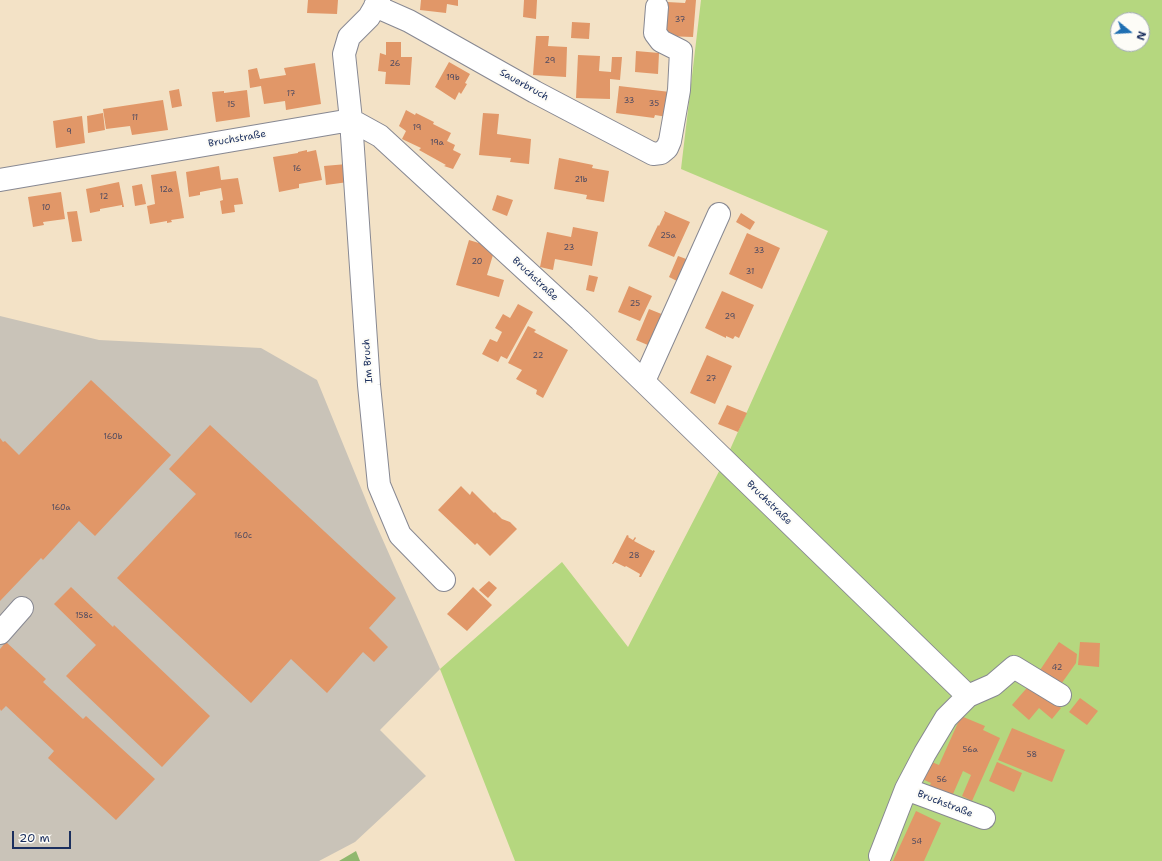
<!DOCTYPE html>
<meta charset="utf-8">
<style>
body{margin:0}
#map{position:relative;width:1162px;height:861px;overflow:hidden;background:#f3e2c6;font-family:"Shantell Sans",sans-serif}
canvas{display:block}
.north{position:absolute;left:1110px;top:12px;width:40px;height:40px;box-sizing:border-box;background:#fdfcf7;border:1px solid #a3aaba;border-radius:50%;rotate:108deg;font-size:11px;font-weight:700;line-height:16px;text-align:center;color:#1b2f5e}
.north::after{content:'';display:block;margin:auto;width:14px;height:18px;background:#1f6fb2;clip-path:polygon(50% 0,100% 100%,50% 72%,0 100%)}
.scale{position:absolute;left:12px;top:831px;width:59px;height:18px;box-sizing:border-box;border:2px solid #1b2f5e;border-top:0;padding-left:5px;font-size:12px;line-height:14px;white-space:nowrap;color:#1b2f5e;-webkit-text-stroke:3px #fdfcf7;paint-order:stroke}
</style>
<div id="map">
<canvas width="1162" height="861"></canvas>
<div class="north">N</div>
<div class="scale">20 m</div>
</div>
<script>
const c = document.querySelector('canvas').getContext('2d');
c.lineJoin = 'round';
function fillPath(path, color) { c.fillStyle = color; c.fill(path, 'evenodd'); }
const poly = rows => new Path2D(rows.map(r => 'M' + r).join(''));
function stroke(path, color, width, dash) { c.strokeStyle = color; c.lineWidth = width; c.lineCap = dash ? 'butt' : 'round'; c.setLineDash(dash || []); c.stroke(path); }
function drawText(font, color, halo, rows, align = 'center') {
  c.font = font + ' "Shantell Sans",sans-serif'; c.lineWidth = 4; c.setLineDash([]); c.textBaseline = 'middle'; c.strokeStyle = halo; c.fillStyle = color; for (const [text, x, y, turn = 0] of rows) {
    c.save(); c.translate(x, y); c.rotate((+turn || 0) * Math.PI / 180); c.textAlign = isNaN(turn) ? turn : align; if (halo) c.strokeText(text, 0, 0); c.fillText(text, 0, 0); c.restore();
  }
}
const industrial = poly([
 [0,316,99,340,261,348,317,380,374,520,440,669,380,730,426,776,355,842,319,861,0,861]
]);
const green = poly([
 [701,0,1162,0,1162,861,515,861,440,669,562,562,628,647,728,454,828,231,681,169],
 [1118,20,1142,20,1142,44,1118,44]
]);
const forest = poly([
 [356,851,360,861,339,861]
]);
const building = poly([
 [308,0,338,0,337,14,307,13],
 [421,0,458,0,458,6,447,4,446,13,420,10],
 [524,0,537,0,536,19,523,17],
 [686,0,696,0,693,37,664,36,667,2,685,3],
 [572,22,590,23,589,39,571,38],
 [536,36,549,36,548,46,567,47,566,77,533,75],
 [386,42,401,42,401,57,412,57,410,85,385,84,386,72,378,71,380,53,386,55],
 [636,51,659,53,658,74,635,72],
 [578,55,600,56,599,71,611,72,612,57,622,57,620,80,610,79,610,99,576,98],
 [449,62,470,74,465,83,467,84,461,94,459,92,455,100,435,87],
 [315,63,321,104,286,110,285,101,264,104,261,86,250,88,248,70,257,68,260,79,286,75,284,68],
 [619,86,670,92,667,117,655,115,654,118,616,113],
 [179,89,182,106,172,108,169,91],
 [247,90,250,117,216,122,212,92,224,91,224,93],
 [163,100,168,130,132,135,130,126,106,129,103,109],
 [406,110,415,115,416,113,434,122,433,124,451,133,447,141,455,145,453,150,461,154,453,169,444,166,446,165,419,150,421,148,402,139,406,131,399,126],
 [103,113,105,130,88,133,87,116],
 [483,113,499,114,497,134,531,139,529,164,510,162,511,158,479,155],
 [82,116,85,143,56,148,53,121],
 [307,150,307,152,316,150,322,180,299,184,299,188,279,192,273,157,298,153,298,152],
 [559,158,593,165,592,168,609,171,604,202,586,199,587,195,554,189],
 [347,164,348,182,326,185,324,166],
 [219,166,221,180,238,178,243,204,234,205,235,212,222,214,220,201,223,200,221,188,200,192,200,195,189,197,186,172],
 [176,171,184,218,171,220,172,222,167,223,167,221,150,224,147,206,155,204,151,175],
 [119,182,124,207,122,207,122,205,100,209,100,211,90,213,86,189],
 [142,184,146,204,135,206,132,186],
 [61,192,65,219,43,222,44,225,33,227,28,197],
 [497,195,513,200,507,216,492,210],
 [77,211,82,241,72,242,67,212],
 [664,211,690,222,674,257,648,246,658,225,659,226,665,213],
 [741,213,755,222,750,230,736,222],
 [573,227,598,232,592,266,555,259,553,270,540,267,547,232,571,237],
 [747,233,780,248,762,289,729,274],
 [469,240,495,248,487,275,504,280,499,297,456,285],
 [678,256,689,260,679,282,669,277],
 [589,275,598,277,594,292,586,290],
 [629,286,652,296,640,321,618,312],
 [722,291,754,305,739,338,735,336,733,339,726,336,726,338,705,328],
 [518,304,533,312,507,359,501,356,498,362,482,354,490,339,497,342,502,332,495,328,503,314,510,318],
 [649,309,664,315,650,346,636,340],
 [528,326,536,330,534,332,568,350,543,398,536,394,537,390,516,379,522,370,508,363],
 [707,355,732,366,715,404,690,393],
 [91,380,171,455,95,536,79,521,43,560,41,558,0,601,0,438,3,442,5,441,19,455],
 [727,405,747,413,738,432,718,424],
 [210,425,396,598,369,628,388,647,374,662,363,652,327,693,291,659,251,703,117,578,196,494,169,469],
 [461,486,470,495,472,491,494,513,495,512,502,519,510,522,517,529,490,556,477,543,475,545,438,510],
 [627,535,629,536,628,537,633,540,635,537,636,538,634,541,653,551,653,550,655,551,641,577,639,577,640,574,626,566,625,567,615,562,613,564,612,564],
 [489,581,497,588,488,598,479,590],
 [71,587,113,627,114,625,210,716,162,767,66,676,96,645,54,604],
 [473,587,492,605,467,631,447,614],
 [6,642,46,679,43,682,83,719,86,716,155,779,116,820,48,758,54,751,6,706,1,711,0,709,0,649],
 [1059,642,1077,654,1076,663,1059,687,1038,673],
 [1080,642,1100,643,1099,667,1078,665],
 [1032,682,1061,708,1052,719,1039,708,1029,720,1012,705],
 [1080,698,1098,711,1087,725,1069,712],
 [961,716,985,726,983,730,1000,738,972,801,962,796,971,775,963,771,950,801,927,791,931,783,920,778,927,760,939,765],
 [1012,728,1065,750,1052,782,998,760],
 [997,762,1022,773,1014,792,989,781],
 [916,811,941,823,924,861,893,861]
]);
const minor = poly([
 [379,0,369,17,349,37,344,54,351,120,369,385,379,485,400,535,444,580],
 [375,6,409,21,535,92,653,154,661,153,667,148,670,141,679,90,681,51,661,41,655,33,657,7],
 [0,180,351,120,380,136,580,320,968,696,946,718,925,753,906,789,984,818],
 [644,381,719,214],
 [0,633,22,608],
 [968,696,993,685,1014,667,1060,695],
 [880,856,906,789]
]);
const numberNames = [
 ["37",680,20],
 ["29",550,61],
 ["26",395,64],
 ["19b",453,78],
 ["17",291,94],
 ["33",629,101],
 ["35",654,104],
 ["15",231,105],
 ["11",135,118],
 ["19",417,128],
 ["9",69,132],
 ["19a",437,143],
 ["16",297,169],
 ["21b",581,180],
 ["12a",166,190],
 ["12",104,197],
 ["10",46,208],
 ["25a",668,236],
 ["23",569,248],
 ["33",759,251],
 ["20",477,262],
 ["31",750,272],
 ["25",635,304],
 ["29",730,317],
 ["22",538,356],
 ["27",711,379],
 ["160b",113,437],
 ["160a",61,508],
 ["160c",243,536],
 ["28",634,556],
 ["158c",84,616],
 ["42",1057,668],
 ["56a",970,750],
 ["58",1032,755],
 ["56",942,780],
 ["54",917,842]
];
const streetNames = [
 ["Sauerbruch",524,85,29],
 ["Bruchstraße",237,139,-10],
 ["Bruchstraße",535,279,43],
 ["Im Bruch",368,361,-94],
 ["Bruchstraße",769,503,44],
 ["Bruchstraße",945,804,21]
];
fillPath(industrial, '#c9c3b8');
fillPath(green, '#b5d77f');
fillPath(forest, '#90b86e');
fillPath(building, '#e19768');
stroke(minor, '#878892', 24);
stroke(minor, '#fff', 22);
drawText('8px', '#4c4960', null, numberNames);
drawText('10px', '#1b2f5e', '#fdfcf7', streetNames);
</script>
